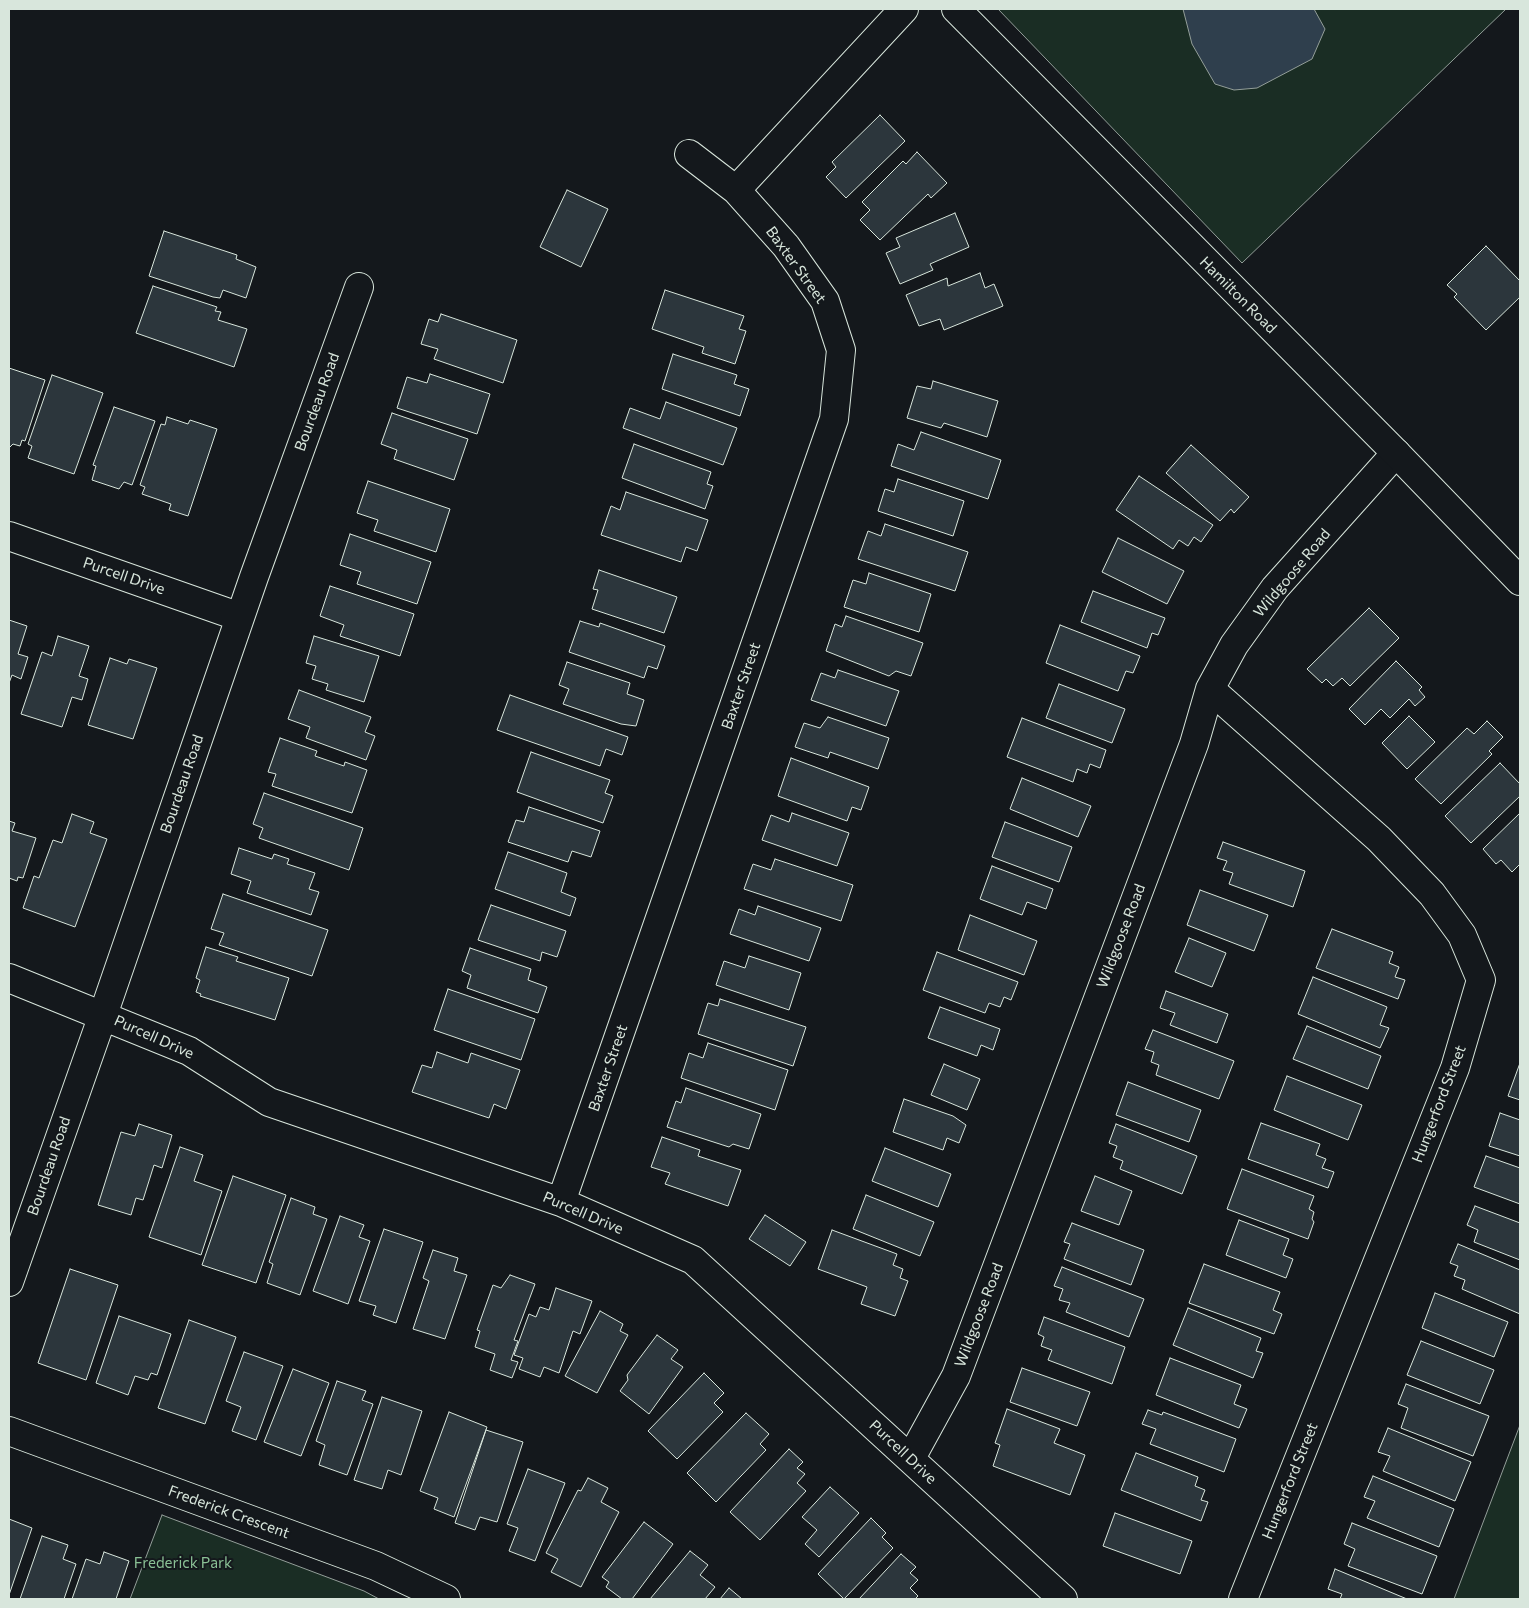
<!DOCTYPE html>
<style>
body{margin:0}
#map{position:relative;width:1529px;height:1608px;overflow:hidden;background:#14181c;font-family:Commissioner,sans-serif}
canvas{display:block}
.frame{position:absolute;inset:0;border:10px solid #d8e6dc;pointer-events:none}
</style>
<div id="map">
<canvas width="1529" height="1608"></canvas>
<div class="frame"></div>
</div>
<script>
const c = document.querySelector('canvas').getContext('2d');
c.lineJoin = 'round';
function fillPath(path, color) { c.fillStyle = color; c.fill(path, 'evenodd'); }
const poly = rows => new Path2D(rows.map(r => 'M' + r).join(''));
function stroke(path, color, width, dash) { c.strokeStyle = color; c.lineWidth = width; c.lineCap = dash ? 'butt' : 'round'; c.setLineDash(dash || []); c.stroke(path); }
function drawText(font, color, halo, rows, align = 'center') {
  c.font = font + ' Commissioner,sans-serif'; c.lineWidth = 4; c.setLineDash([]); c.textBaseline = 'middle'; c.strokeStyle = halo; c.fillStyle = color; for (const [text, x, y, turn = 0] of rows) {
    c.save(); c.translate(x, y); c.rotate((+turn || 0) * Math.PI / 180); c.textAlign = isNaN(turn) ? turn : align; if (halo) c.strokeText(text, 0, 0); c.fillText(text, 0, 0); c.restore();
  }
}
const green = poly([
 [998,9,1506,9,1242,263,998,9],
 [1520,1425,1520,1599,1454,1599,1520,1425],
 [162,1515,364,1591,379,1599,130,1599,162,1515]
]);
const water = poly([
 [1183,9,1314,9,1325,29,1312,59,1257,88,1234,90,1215,84,1192,44,1183,9]
]);
const building = poly([
 [880,115,905,141,846,198,826,177,836,167,832,162,880,115],
 [917,152,947,183,931,198,928,194,880,240,860,220,870,210,862,202,903,161,906,164,917,152],
 [567,190,608,209,581,267,540,247,567,190],
 [955,213,969,247,930,264,933,270,900,284,886,253,900,247,896,238,955,213],
 [164,231,237,255,236,259,256,267,246,298,223,290,220,298,213,297,149,276,164,231],
 [1486,246,1520,281,1520,297,1486,330,1454,297,1457,294,1447,285,1486,246],
 [980,273,985,288,994,284,1003,306,944,330,940,319,919,326,906,295,947,278,948,286,980,273],
 [153,286,217,307,215,311,221,312,218,320,247,329,234,367,136,333,153,286],
 [665,290,744,316,739,329,746,331,735,364,702,353,704,347,652,329,665,290],
 [441,314,517,340,503,383,434,359,438,349,421,344,429,319,438,322,441,314],
 [673,354,737,375,734,384,749,389,740,416,662,389,673,354],
 [9,368,45,380,25,441,22,440,20,446,13,444,9,448,9,368],
 [430,374,490,394,477,434,397,408,407,377,427,383,430,374],
 [52,375,103,393,74,474,28,458,32,446,28,444,52,375],
 [933,381,998,401,987,437,944,423,941,428,907,418,917,386,931,389,933,381],
 [666,402,737,428,723,465,623,428,630,408,660,419,666,402],
 [114,407,155,421,132,485,124,482,119,489,92,480,96,466,93,465,114,407],
 [392,413,468,439,454,480,394,459,397,450,381,444,392,413],
 [167,417,188,424,190,420,217,429,188,516,169,510,171,504,142,494,145,487,140,485,161,424,165,425,167,417],
 [921,432,1001,460,988,499,891,466,898,444,914,450,921,432],
 [634,444,711,472,707,484,713,486,705,509,622,478,634,444],
 [1191,445,1249,497,1234,513,1231,509,1220,521,1166,473,1191,445],
 [1139,476,1213,525,1201,542,1194,537,1188,546,1179,540,1173,549,1116,510,1139,476],
 [898,479,964,501,953,536,878,511,885,489,894,492,898,479],
 [368,481,450,509,436,552,374,531,378,520,357,513,368,481],
 [626,492,708,520,697,551,686,547,681,562,601,535,611,506,620,510,626,492],
 [885,524,968,552,955,591,858,559,868,531,881,536,885,524],
 [350,534,431,562,417,604,357,584,361,572,340,565,350,534],
 [1118,538,1184,571,1167,604,1102,572,1118,538],
 [599,570,677,597,664,633,592,609,598,590,593,589,599,570],
 [869,573,931,594,919,632,844,607,853,580,866,584,869,573],
 [330,586,414,614,400,656,340,636,344,625,320,616,330,586],
 [1093,591,1165,618,1158,635,1152,633,1147,648,1081,622,1093,591],
 [1369,608,1399,638,1350,686,1342,678,1333,686,1326,679,1322,683,1307,669,1369,608],
 [846,616,923,643,911,676,896,671,889,676,826,651,835,624,842,627,846,616],
 [9,620,27,626,18,654,28,657,21,679,12,675,9,683,9,620],
 [580,621,599,627,600,623,665,646,657,669,648,666,644,678,569,652,580,621],
 [1060,625,1140,656,1133,673,1126,671,1118,691,1046,663,1060,625],
 [58,636,89,646,79,676,88,679,82,700,72,697,62,727,21,714,42,652,52,656,58,636],
 [314,636,379,656,364,702,326,690,328,684,312,679,316,666,306,663,314,636],
 [110,658,127,664,129,659,157,668,133,739,88,725,110,658],
 [1396,661,1422,687,1419,690,1425,697,1415,706,1409,699,1390,718,1381,709,1365,725,1349,709,1396,661],
 [567,662,630,683,627,694,644,700,636,726,621,724,563,704,569,689,559,685,567,662],
 [838,670,899,691,886,726,811,700,821,673,835,678,838,670],
 [1059,684,1125,709,1112,743,1046,718,1059,684],
 [299,690,371,717,365,732,375,736,366,760,306,738,310,727,288,719,299,690],
 [510,695,628,737,622,755,606,749,600,766,497,730,510,695],
 [1409,716,1435,742,1407,769,1382,743,1409,716],
 [828,717,889,738,878,769,830,752,828,758,795,747,804,723,820,728,828,717],
 [1022,718,1106,750,1100,768,1090,764,1087,773,1077,769,1073,782,1007,757,1022,718],
 [1487,721,1503,737,1489,751,1492,754,1441,804,1415,779,1467,728,1474,734,1487,721],
 [280,738,317,751,315,756,344,766,345,762,367,770,352,813,272,786,276,774,268,772,280,738],
 [531,752,610,780,605,793,613,796,603,823,517,792,531,752],
 [791,758,869,787,861,810,852,807,847,821,778,796,791,758],
 [1500,763,1520,784,1520,796,1471,843,1445,816,1500,763],
 [1022,778,1091,806,1078,837,1010,809,1022,778],
 [264,793,363,828,349,870,259,838,263,828,253,824,264,793],
 [529,807,600,831,591,857,572,851,568,862,508,842,516,820,524,822,529,807],
 [792,813,849,833,837,866,762,840,771,815,789,822,792,813],
 [1520,813,1520,864,1512,872,1501,860,1496,864,1483,849,1520,813],
 [72,814,94,822,90,833,107,839,75,927,23,908,34,876,39,878,53,840,62,843,72,814],
 [9,821,15,823,12,831,36,838,23,878,18,877,17,881,9,878,9,821],
 [1005,822,1072,847,1059,882,992,857,1005,822],
 [1223,842,1305,871,1293,907,1229,884,1233,873,1223,870,1227,861,1217,858,1223,842],
 [239,848,272,859,274,854,289,859,287,864,315,873,309,889,319,892,311,915,247,893,251,881,231,874,239,848],
 [508,852,567,873,561,892,576,898,570,916,495,889,508,852],
 [775,859,853,885,841,921,744,889,753,864,771,870,775,859],
 [992,866,1053,889,1046,909,1027,902,1022,915,980,899,992,866],
 [1200,890,1268,915,1254,951,1187,925,1200,890],
 [223,894,328,930,312,976,219,945,224,933,211,929,223,894],
 [491,905,566,931,557,957,542,952,540,961,478,940,491,905],
 [758,906,821,928,809,961,730,934,739,909,755,915,758,906],
 [970,915,1037,941,1024,975,958,950,970,915],
 [1332,929,1393,952,1389,963,1399,967,1395,977,1405,980,1398,999,1316,968,1332,929],
 [1189,938,1226,953,1212,987,1175,972,1189,938],
 [206,947,238,957,236,961,289,978,275,1020,200,996,201,994,196,992,200,980,196,978,206,947],
 [470,948,531,969,528,980,547,987,538,1013,467,988,471,975,462,971,470,948],
 [937,952,1018,982,1011,1000,1004,997,1000,1007,989,1003,985,1013,923,990,937,952],
 [749,956,801,973,789,1010,716,985,724,961,745,968,749,956],
 [1313,977,1387,1007,1380,1025,1389,1028,1380,1048,1298,1014,1313,977],
 [448,989,535,1019,521,1060,434,1030,448,989],
 [1166,991,1228,1014,1217,1043,1170,1025,1175,1013,1160,1008,1166,991],
 [720,999,806,1027,793,1066,698,1034,708,1003,718,1006,720,999],
 [940,1007,1000,1029,993,1050,981,1045,977,1056,928,1038,940,1007],
 [1307,1026,1381,1056,1368,1089,1293,1059,1307,1026],
 [1153,1030,1234,1061,1219,1099,1156,1075,1159,1065,1151,1062,1154,1052,1145,1049,1153,1030],
 [708,1043,788,1070,775,1110,681,1078,689,1053,703,1058,708,1043],
 [437,1052,468,1063,471,1053,520,1070,506,1109,494,1104,489,1118,412,1092,422,1065,432,1068,437,1052],
 [1520,1063,1520,1100,1508,1096,1520,1063],
 [944,1064,980,1079,967,1110,931,1095,944,1064],
 [1287,1076,1362,1105,1348,1140,1274,1110,1287,1076],
 [1128,1082,1201,1110,1189,1142,1116,1115,1128,1082],
 [686,1088,761,1114,749,1149,733,1144,729,1147,667,1127,676,1101,681,1103,686,1088],
 [904,1099,953,1116,966,1125,959,1143,947,1138,943,1150,893,1132,904,1099],
 [1500,1113,1520,1120,1520,1156,1489,1146,1500,1113],
 [1261,1123,1320,1144,1316,1155,1326,1159,1322,1168,1334,1172,1328,1188,1248,1159,1261,1123],
 [139,1124,172,1135,162,1168,154,1165,143,1200,136,1198,131,1215,98,1205,121,1132,135,1136,139,1124],
 [1116,1124,1197,1156,1182,1194,1120,1169,1123,1161,1113,1157,1117,1146,1109,1143,1116,1124],
 [662,1137,700,1150,698,1156,741,1170,728,1206,665,1184,670,1173,651,1167,662,1137],
 [180,1147,203,1155,194,1181,222,1191,201,1255,149,1237,180,1147],
 [885,1148,951,1174,938,1207,872,1181,885,1148],
 [1486,1156,1520,1168,1520,1204,1474,1187,1486,1156],
 [1242,1169,1314,1196,1309,1209,1314,1212,1312,1219,1314,1222,1308,1239,1227,1209,1242,1169],
 [233,1176,286,1195,256,1283,202,1265,233,1176],
 [1095,1176,1132,1191,1119,1225,1081,1211,1095,1176],
 [866,1195,934,1222,920,1256,853,1229,866,1195],
 [291,1198,315,1207,313,1214,327,1219,300,1295,267,1283,273,1264,269,1262,291,1198],
 [1475,1206,1520,1223,1520,1260,1474,1242,1478,1230,1467,1225,1475,1206],
 [765,1215,806,1242,790,1266,749,1239,765,1215],
 [340,1216,364,1225,359,1237,370,1241,348,1304,313,1291,340,1216],
 [1239,1220,1289,1239,1283,1255,1293,1259,1286,1278,1226,1255,1239,1220],
 [1072,1223,1144,1250,1131,1285,1064,1259,1070,1244,1064,1242,1072,1223],
 [384,1229,423,1242,396,1323,373,1315,376,1306,359,1301,384,1229],
 [832,1230,897,1254,893,1265,903,1269,900,1278,908,1281,895,1316,861,1304,867,1287,818,1269,832,1230],
 [1458,1244,1520,1270,1520,1314,1462,1289,1465,1280,1454,1276,1458,1266,1450,1263,1458,1244],
 [433,1250,458,1258,454,1271,467,1275,445,1339,413,1329,429,1281,423,1278,433,1250],
 [1204,1264,1280,1292,1273,1310,1282,1314,1274,1334,1189,1303,1204,1264],
 [1062,1267,1144,1299,1129,1337,1066,1312,1070,1303,1059,1300,1063,1289,1054,1286,1062,1267],
 [70,1269,118,1285,86,1380,38,1363,70,1269],
 [510,1275,535,1284,514,1340,518,1341,511,1360,518,1362,512,1378,490,1370,495,1354,475,1347,480,1331,477,1330,493,1285,501,1288,510,1275],
 [556,1288,592,1301,580,1334,573,1331,559,1373,544,1367,540,1377,519,1369,523,1358,514,1355,529,1314,536,1317,540,1307,549,1310,556,1288],
 [1435,1293,1508,1322,1494,1357,1422,1328,1435,1293],
 [1188,1308,1261,1338,1256,1351,1263,1353,1253,1378,1173,1345,1188,1308],
 [600,1311,623,1324,620,1331,628,1335,597,1393,565,1376,600,1311],
 [119,1316,171,1334,157,1375,151,1373,148,1380,135,1376,128,1395,96,1383,119,1316],
 [1044,1317,1125,1347,1112,1384,1048,1360,1052,1350,1041,1346,1044,1337,1038,1334,1044,1317],
 [189,1320,236,1337,205,1424,158,1408,189,1320],
 [657,1335,678,1350,671,1359,683,1367,649,1414,620,1391,628,1380,627,1375,657,1335],
 [1421,1341,1494,1370,1480,1404,1407,1375,1421,1341],
 [244,1352,283,1366,256,1440,232,1431,241,1407,226,1401,244,1352],
 [1170,1358,1241,1385,1234,1404,1247,1409,1239,1428,1156,1395,1170,1358],
 [1022,1368,1090,1392,1077,1426,1010,1402,1022,1368],
 [293,1369,329,1383,301,1456,264,1442,293,1369],
 [704,1373,724,1393,714,1403,723,1412,677,1459,648,1431,704,1373],
 [337,1381,366,1391,362,1400,373,1404,347,1475,319,1465,325,1445,316,1441,337,1381],
 [1406,1384,1489,1416,1473,1456,1401,1428,1408,1408,1398,1404,1406,1384],
 [382,1397,422,1411,401,1475,388,1470,382,1489,354,1480,382,1397],
 [1007,1409,1060,1429,1054,1443,1085,1455,1070,1495,993,1466,1000,1445,995,1443,1007,1409],
 [1148,1410,1162,1415,1163,1412,1236,1439,1224,1472,1150,1444,1156,1429,1142,1424,1148,1410],
 [449,1412,487,1427,454,1517,434,1509,438,1498,420,1491,449,1412],
 [746,1413,769,1434,760,1444,766,1450,716,1502,687,1473,746,1413],
 [1388,1428,1471,1462,1455,1501,1383,1471,1390,1456,1378,1452,1388,1428],
 [486,1430,523,1442,497,1522,480,1517,475,1530,455,1523,486,1430],
 [789,1449,803,1462,797,1468,805,1474,797,1483,806,1491,760,1540,730,1512,789,1449],
 [1136,1453,1198,1477,1195,1486,1205,1490,1201,1500,1208,1502,1201,1521,1121,1490,1136,1453],
 [528,1469,565,1483,535,1561,509,1551,518,1528,507,1524,528,1469],
 [1373,1476,1454,1509,1439,1547,1367,1518,1375,1501,1364,1497,1373,1476],
 [588,1478,608,1488,601,1502,619,1512,581,1587,551,1572,558,1559,546,1553,578,1490,581,1491,588,1478],
 [830,1487,859,1513,819,1557,805,1544,817,1530,802,1517,830,1487],
 [1115,1513,1192,1541,1180,1574,1103,1546,1115,1513],
 [871,1518,886,1533,882,1537,893,1548,844,1599,818,1574,871,1518],
 [9,1519,32,1528,9,1595,9,1519],
 [644,1522,673,1544,632,1599,622,1599,606,1587,609,1582,602,1577,644,1522],
 [1352,1523,1437,1556,1422,1594,1348,1566,1355,1549,1344,1544,1352,1523],
 [42,1536,68,1545,63,1559,76,1564,64,1599,20,1599,42,1536],
 [690,1551,708,1565,700,1575,715,1587,705,1599,650,1599,690,1551],
 [104,1552,129,1561,116,1599,72,1599,86,1559,100,1564,104,1552],
 [901,1554,916,1567,910,1573,918,1580,910,1588,918,1596,915,1599,859,1599,901,1554],
 [1335,1569,1407,1599,1340,1599,1342,1594,1328,1589,1335,1569],
 [729,1588,742,1599,720,1599,729,1588]
]);
const minor = poly([
 [736,190,904,9],
 [9,536,240,617],
 [1210,689,1379,839,1432,894,1462,935,1481,980,1455,1068,1243,1599],
 [9,978,189,1051,269,1102,561,1202,693,1260,1063,1599],
 [561,1202,834,419,841,350,825,301,786,246,736,190,689,154],
 [9,1282,103,1015,254,577,359,287],
 [9,1431,376,1566,446,1599],
 [911,1458,956,1376,1194,744,1210,689,1234,645,1275,588,1396,453]
]);
const major = poly([
 [956,9,1396,453,1520,581]
]);
const streetNames = [
 ["Baxter Street",796,265,54],
 ["Hamilton Road",1238,295,45],
 ["Bourdeau Road",317,402,-70],
 ["Wildgoose Road",1292,573,-50],
 ["Purcell Drive",124,576,19],
 ["Baxter Street",741,686,-71],
 ["Bourdeau Road",182,784,-71],
 ["Wildgoose Road",1121,936,-69],
 ["Purcell Drive",154,1037,24],
 ["Baxter Street",608,1068,-71],
 ["Hungerford Street",1439,1104,-69],
 ["Bourdeau Road",49,1166,-71],
 ["Purcell Drive",583,1213,23],
 ["Wildgoose Road",979,1315,-69],
 ["Purcell Drive",903,1452,43],
 ["Hungerford Street",1290,1481,-68],
 ["Frederick Crescent",229,1512,20]
];
const parkNames = [
 ["Frederick Park",183,1563]
];
fillPath(green, '#1a2d24');
stroke(green, '#939e99', 1);
fillPath(water, '#2f3f4d');
stroke(water, '#939e99', 1);
fillPath(building, '#2c363c');
stroke(building, '#d8e6dc', 1);
stroke(minor, '#d8e6dc', 30);
stroke(major, '#d8e6dc', 30);
stroke(minor, '#14181c', 28);
stroke(major, '#14181c', 28);
drawText('15px', '#d8e6dc', '#14181c', streetNames);
drawText('15px', '#8ac095', '#14181c', parkNames);
</script>
